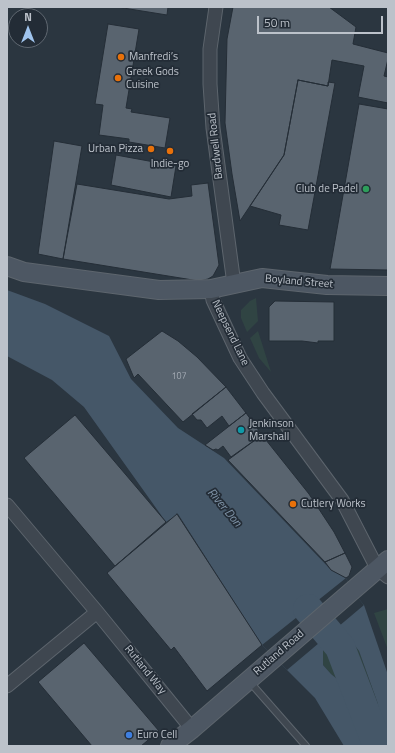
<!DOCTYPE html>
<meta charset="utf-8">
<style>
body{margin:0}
#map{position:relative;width:395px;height:753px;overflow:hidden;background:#2b3640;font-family:"Titillium Web",sans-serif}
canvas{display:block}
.frame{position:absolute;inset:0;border:8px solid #bcc2ca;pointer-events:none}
.north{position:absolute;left:8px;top:8px;width:40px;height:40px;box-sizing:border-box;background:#232c36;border:1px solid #606871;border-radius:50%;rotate:0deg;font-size:11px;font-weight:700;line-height:16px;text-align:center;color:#bcc2ca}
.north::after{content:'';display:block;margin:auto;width:14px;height:18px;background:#9fc3ec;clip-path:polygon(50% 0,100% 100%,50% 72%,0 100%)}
.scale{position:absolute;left:257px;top:16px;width:126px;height:18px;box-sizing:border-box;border:2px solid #bcc2ca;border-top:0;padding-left:5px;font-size:12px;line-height:14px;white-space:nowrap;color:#bcc2ca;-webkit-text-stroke:3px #232c36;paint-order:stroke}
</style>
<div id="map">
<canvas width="395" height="753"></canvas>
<div class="frame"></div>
<div class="north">N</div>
<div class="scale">50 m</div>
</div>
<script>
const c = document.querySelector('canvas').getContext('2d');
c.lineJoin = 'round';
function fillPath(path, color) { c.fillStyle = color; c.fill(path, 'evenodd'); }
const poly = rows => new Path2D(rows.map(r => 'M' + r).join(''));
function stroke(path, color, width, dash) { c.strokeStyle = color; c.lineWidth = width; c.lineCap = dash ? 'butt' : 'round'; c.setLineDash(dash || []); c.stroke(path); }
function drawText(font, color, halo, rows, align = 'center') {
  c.font = font + ' "Titillium Web",sans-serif'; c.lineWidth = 3.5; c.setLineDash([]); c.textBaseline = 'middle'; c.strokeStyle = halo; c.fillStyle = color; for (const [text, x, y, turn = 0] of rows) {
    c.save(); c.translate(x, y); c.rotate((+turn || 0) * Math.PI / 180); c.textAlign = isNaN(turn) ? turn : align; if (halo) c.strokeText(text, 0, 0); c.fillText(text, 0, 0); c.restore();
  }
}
const green = poly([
 [256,298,258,321,247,332,241,318,241,310,250,301],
 [258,331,271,372,259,358,250,338],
 [388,609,388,650,374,613],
 [346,634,359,651,378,704,379,732,371,742,350,694,342,683,331,674,323,665,323,643]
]);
const water = poly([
 [7,290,45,304,109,336,131,379,178,428,224,458,331,570,346,578,352,591,364,605,388,675,388,746,344,746,315,698,262,645,178,514,166,522,84,407,52,380,7,356],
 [346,634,359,651,378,704,379,732,372,742,350,694,342,683,331,674,323,665,323,643,332,644,335,637]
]);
const pier = poly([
 [346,578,352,591,364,605,287,670,262,645]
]);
const river = poly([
 [308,609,340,647,378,746]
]);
const building = poly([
 [117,7,168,7,167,15,117,7],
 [233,7,329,7,356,27,353,44,388,53,388,59,384,76,388,77,388,103,358,97,364,66,332,60,328,86,298,80,284,155,240,221,232,174,225,123,227,39,233,7],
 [108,24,139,29,126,108,132,109,131,112,170,118,165,148,129,142,129,139,99,135,103,105,95,104,108,24],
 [298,80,328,86,328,82,335,83,308,230,279,225,281,215,250,206,284,155,298,80],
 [359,104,388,109,388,270,330,269,359,104],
 [54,141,82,146,63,259,38,254,54,141],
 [116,155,176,166,171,197,111,185,116,155],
 [208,183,219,265,213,276,208,279,199,281,63,259,77,184,169,199,192,196,191,185,208,183],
 [275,301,334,302,334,341,318,341,318,343,302,341,269,341,269,307,275,301],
 [162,331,178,341,197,357,226,387,183,422,138,374,134,378,126,359,162,331],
 [226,387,246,413,229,426,222,416,207,428,201,420,197,420,192,414,226,387],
 [246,413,262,435,231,457,223,446,218,450,216,449,213,450,205,445,246,413],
 [75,415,166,522,115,566,24,458,75,415],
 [262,435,309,494,334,532,345,553,325,562,228,460,262,435],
 [177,514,262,645,207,691,174,647,171,650,107,573,177,514],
 [345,553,352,567,349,576,346,578,331,570,325,562,345,553],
 [84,643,159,731,141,746,92,746,38,682,84,643]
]);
const service = poly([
 [249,681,306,746]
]);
const minor = poly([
 [216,7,210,49,210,84,213,128,234,284],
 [211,289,213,300,240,358,263,393,342,500,377,568,388,577],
 [7,505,97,612,192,729],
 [7,686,97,612]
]);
const secondary = poly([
 [7,266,24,272,159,290,211,289,262,278,327,285,388,286],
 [170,746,192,729,388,560]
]);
const markers = [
 [121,57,4,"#e8710a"],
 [118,78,4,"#e8710a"],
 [151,149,4,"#e8710a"],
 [170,151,4,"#e8710a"],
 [366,189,4,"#2e9e5b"],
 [241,430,4,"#0f9aa8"],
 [293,504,4,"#e8710a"],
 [129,735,4,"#3f7fe0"]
];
const numberNames = [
 ["107",179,377]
];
const poiNames = [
 ["Manfredi’s",129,57],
 ["Greek Gods",126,72],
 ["Cuisine",126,85],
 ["Urban Pizza",143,149,"right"],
 ["Indie-go",170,164,"center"],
 ["Club de Padel",358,189,"right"],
 ["Jenkinson",249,424],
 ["Marshall",249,437],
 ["Cutlery Works",301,504],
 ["Euro Cell",137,735]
];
const streetNames = [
 ["Bardwell Road",216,146,-96],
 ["Boyland Street",299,282,5],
 ["Neepsend Lane",230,333,64],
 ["Rutland Road",279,653,-41],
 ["Rutland Way",145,670,51]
];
const waterNames = [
 ["River Don",224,508,50]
];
fillPath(green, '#304443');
fillPath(water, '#455768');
fillPath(pier, '#2b3640');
stroke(river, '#455768', 30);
fillPath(building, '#59646f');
stroke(building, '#252e37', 1);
stroke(service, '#5d656d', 8);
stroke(minor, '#5d656d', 15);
stroke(secondary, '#5d656d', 20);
stroke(service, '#3f4750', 6);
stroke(minor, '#3f4750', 13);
stroke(secondary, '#4d5763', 18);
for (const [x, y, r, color] of markers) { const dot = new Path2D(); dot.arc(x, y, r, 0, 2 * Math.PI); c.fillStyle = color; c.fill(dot); stroke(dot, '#232c36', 1.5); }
drawText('9px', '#a3aab3', null, numberNames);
drawText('11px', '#bcc2ca', '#232c36', poiNames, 'left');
drawText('11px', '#bcc2ca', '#232c36', streetNames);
drawText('italic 12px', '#8195a9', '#232c36', waterNames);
</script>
